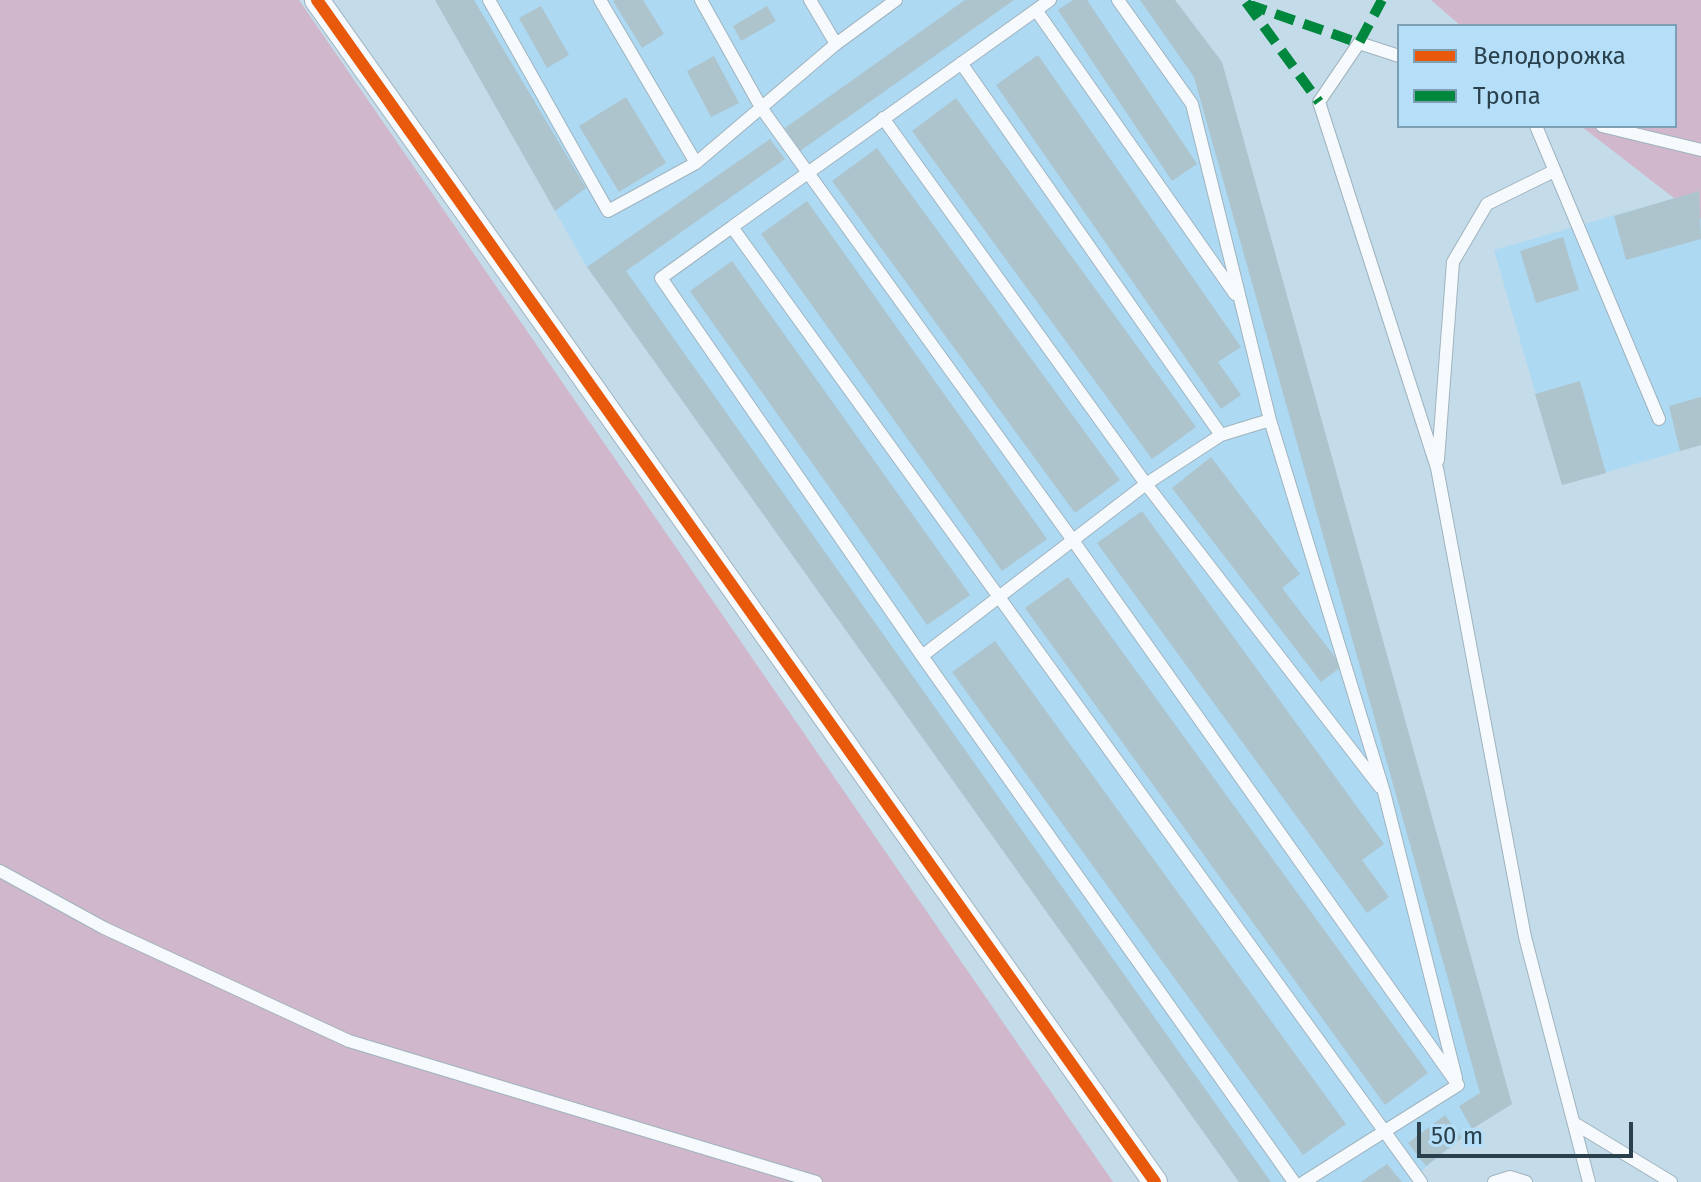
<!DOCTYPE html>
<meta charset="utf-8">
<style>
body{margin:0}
#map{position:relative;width:1701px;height:1182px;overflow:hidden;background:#c4dbe9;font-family:"Fira Sans",sans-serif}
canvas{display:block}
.legend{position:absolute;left:1397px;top:24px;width:280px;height:104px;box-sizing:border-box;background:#b5dff8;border:2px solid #7d9fb3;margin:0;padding:10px 14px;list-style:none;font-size:24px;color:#2a404c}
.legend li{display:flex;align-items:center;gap:16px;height:40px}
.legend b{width:40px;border:2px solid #7d9fb3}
.scale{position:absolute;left:1417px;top:1122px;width:216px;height:36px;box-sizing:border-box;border:4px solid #2a404c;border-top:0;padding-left:10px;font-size:24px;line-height:28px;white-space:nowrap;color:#2a404c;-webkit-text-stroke:6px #b5dff8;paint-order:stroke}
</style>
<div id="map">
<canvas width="1701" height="1182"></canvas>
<ul class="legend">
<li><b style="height:10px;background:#e8590c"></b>Велодорожка</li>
<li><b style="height:10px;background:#00873e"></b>Тропа</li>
</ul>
<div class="scale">50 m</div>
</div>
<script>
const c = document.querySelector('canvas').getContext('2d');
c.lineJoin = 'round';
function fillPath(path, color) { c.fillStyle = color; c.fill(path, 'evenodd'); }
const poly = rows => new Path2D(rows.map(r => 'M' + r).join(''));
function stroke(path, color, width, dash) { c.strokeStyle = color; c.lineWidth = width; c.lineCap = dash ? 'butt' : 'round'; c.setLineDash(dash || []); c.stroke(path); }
const built = poly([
 [435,0,1175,0,1512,1104,1472,1129,1408,1182,1239,1182,587,267],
 [1699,191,1701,200,1701,445,1562,485,1494,250]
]);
const green = poly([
 [0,0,299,0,1113,1182,0,1182],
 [1431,0,1701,0,1701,219,1581,126,1675,126,1675,26,1461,26]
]);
const building = poly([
 [435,0,474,0,586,188,555,211],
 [615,0,643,0,664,34,642,48,613,1],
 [965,0,1014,0,800,151,785,128],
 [1073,0,1087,0,1197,164,1172,181,1058,10],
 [1140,0,1175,0,1222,62,1512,1104,1472,1129,1459,1106,1480,1093,1194,77],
 [541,6,569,55,547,68,519,18],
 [767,6,776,21,741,41,733,26],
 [1038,55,1241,347,1218,362,1241,395,1221,409,996,85],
 [714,56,739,103,711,117,687,71],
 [626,97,666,163,619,192,579,126],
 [956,98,1196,427,1152,459,912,131],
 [770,139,785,159,626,271,1271,1182,1239,1182,587,267],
 [877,148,1120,480,1075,513,832,181],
 [1699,191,1701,239,1626,260,1614,216],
 [807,201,1047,539,1002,571,761,234],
 [1563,237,1579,290,1536,303,1520,251],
 [732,261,970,595,927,625,690,291],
 [1580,381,1606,473,1562,485,1535,394],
 [1701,397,1701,445,1680,451,1669,406],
 [1211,457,1300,574,1282,588,1342,666,1321,682,1172,488],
 [1142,511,1384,844,1362,860,1389,897,1367,913,1097,543],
 [1068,577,1428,1073,1385,1105,1025,608],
 [995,641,1346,1124,1303,1155,952,672],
 [1445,1115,1462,1138,1426,1166,1408,1143],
 [1387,1164,1402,1182,1361,1182]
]);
const lane = poly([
 [489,0,608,211,696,163,836,44,896,0],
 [600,0,696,163],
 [701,0,762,109,1072,539,1458,1085],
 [810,0,836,44],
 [1050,0,732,227,1421,1182],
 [1118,0,1192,104,1270,420,1384,792,1456,1078],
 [1036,10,1235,294],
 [1399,56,1359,43,1319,102,1437,468,1525,937,1589,1182],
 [961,63,1221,435],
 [883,118,1146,484,1380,787],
 [1536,126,1659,419],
 [1602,126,1701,150],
 [732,227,661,278,922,656,1294,1182],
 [1438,460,1453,262,1487,204,1554,171],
 [922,656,1146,484,1221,435,1270,420],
 [0,871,104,928,349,1041,816,1182],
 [1574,1123,1671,1182],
 [1304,1182,1458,1085],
 [1494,1182,1510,1177,1526,1182]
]);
const street = poly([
 [317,0,1155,1182]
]);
const quiet = poly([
 [1246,2,1319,102],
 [1247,4,1359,43,1382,0]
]);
const cycleway = poly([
 [317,0,1155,1182]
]);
fillPath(built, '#add9f3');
fillPath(green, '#d0b7cb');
fillPath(building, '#adc4cd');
stroke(lane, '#9fb3bf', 14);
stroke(street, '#9fb3bf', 26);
stroke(lane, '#f6fafc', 12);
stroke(street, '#f6fafc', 24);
stroke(quiet, '#00873e', 10, [20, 10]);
stroke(cycleway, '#e8590c', 12);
</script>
